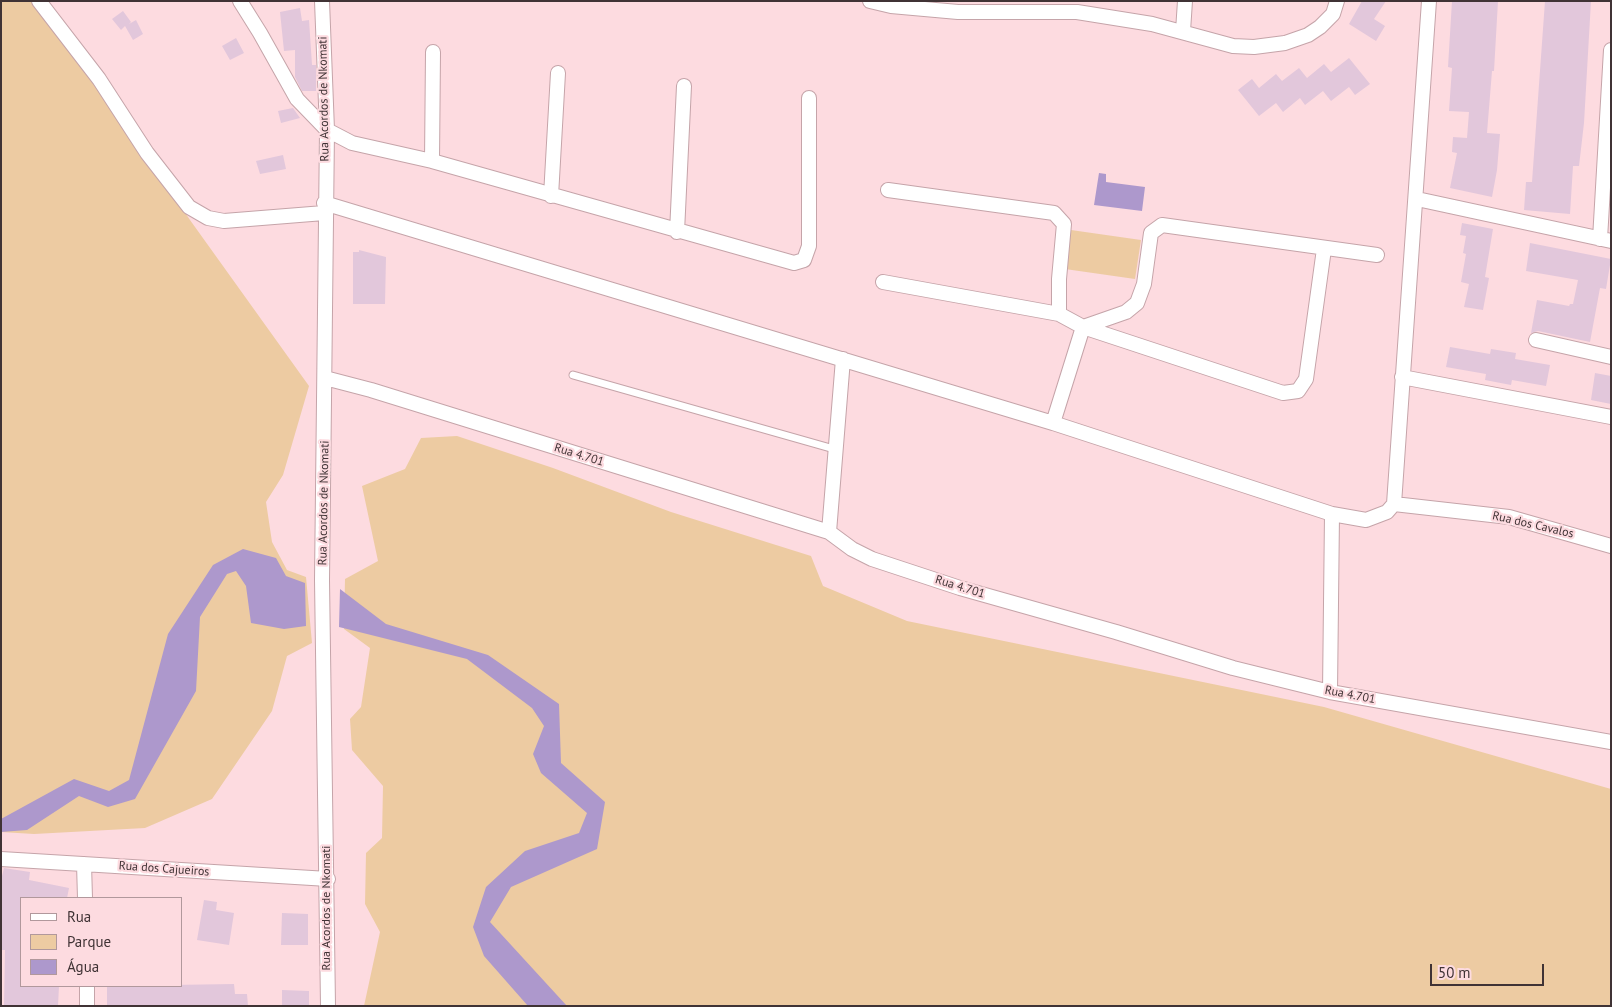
<!DOCTYPE html>
<meta charset="utf-8">
<style>
body{margin:0}
#map{position:relative;width:1612px;height:1007px;overflow:hidden;background:#fddbe0;font-family:"PT Sans",sans-serif}
canvas{display:block}
.frame{position:absolute;inset:0;border:2px solid #403335;pointer-events:none}
.legend{position:absolute;left:20px;top:897px;width:162px;height:90px;box-sizing:border-box;background:#fddbe0;border:1px solid #b1989c;margin:0;padding:6px 9px;list-style:none;font-size:15px;color:#403335}
.legend li{display:flex;align-items:center;gap:10px;height:25px}
.legend b{width:25px;border:1px solid #b1989c}
.scale{position:absolute;left:1430px;top:964px;width:114px;height:22px;box-sizing:border-box;border:2px solid #403335;border-top:0;padding-left:6px;font-size:15px;line-height:18px;white-space:nowrap;color:#403335;-webkit-text-stroke:4px #fddbe0;paint-order:stroke}
</style>
<div id="map">
<canvas width="1612" height="1007"></canvas>
<div class="frame"></div>
<ul class="legend">
<li><b style="height:6px;background:#fff"></b>Rua</li>
<li><b style="height:14px;background:#edcba2"></b>Parque</li>
<li><b style="height:14px;background:#ad98cc"></b>Água</li>
</ul>
<div class="scale">50 m</div>
</div>
<script>
const c = document.querySelector('canvas').getContext('2d');
c.lineJoin = 'round';
function fillPath(path, color) { c.fillStyle = color; c.fill(path, 'evenodd'); }
const poly = rows => new Path2D(rows.map(r => 'M' + r).join(''));
function stroke(path, color, width, dash) { c.strokeStyle = color; c.lineWidth = width; c.lineCap = dash ? 'butt' : 'round'; c.setLineDash(dash || []); c.stroke(path); }
function drawText(font, color, halo, rows, align = 'center') {
  c.font = font + ' "PT Sans",sans-serif'; c.lineWidth = 4.5; c.setLineDash([]); c.textBaseline = 'middle'; c.strokeStyle = halo; c.fillStyle = color; for (const [text, x, y, turn = 0] of rows) {
    c.save(); c.translate(x, y); c.rotate((+turn || 0) * Math.PI / 180); c.textAlign = isNaN(turn) ? turn : align; if (halo) c.strokeText(text, 0, 0); c.fillText(text, 0, 0); c.restore();
  }
}
const green = poly([
 [1,1,44,1,190,220,309,386,283,475,266,502,272,542,287,570,306,577,312,643,287,656,272,711,212,799,145,828,34,834,1,832],
 [1071,230,1141,240,1135,279,1065,269],
 [457,436,553,468,671,512,811,556,823,586,907,621,1324,707,1611,789,1611,1006,364,1006,380,932,365,904,366,853,382,838,383,786,352,750,350,719,361,707,370,648,344,629,345,579,378,561,362,486,405,469,421,438]
]);
const water = poly([
 [1099,173,1106,174,1106,182,1145,187,1142,211,1094,205],
 [243,549,276,558,286,576,305,583,306,626,284,629,251,623,246,586,236,571,227,574,200,617,196,691,135,799,108,807,79,796,27,830,1,832,1,819,74,779,109,791,129,780,168,634,213,565],
 [340,589,386,624,488,655,559,704,561,763,605,802,597,849,511,887,490,922,567,1006,528,1006,484,956,473,927,486,887,525,851,579,833,587,813,541,773,533,754,544,726,532,708,467,659,339,627]
]);
const building = poly([
 [1362,1,1386,1,1374,19,1385,26,1376,41,1349,24],
 [1452,1,1498,1,1494,71,1492,71,1487,133,1500,134,1497,170,1492,197,1450,188,1457,153,1452,152,1453,137,1467,138,1469,112,1449,111,1452,68,1448,67],
 [1545,1,1591,1,1584,123,1579,166,1573,166,1570,214,1524,210,1526,182,1532,182],
 [300,8,302,21,309,20,312,65,316,65,316,91,302,91,295,77,295,50,284,51,280,12],
 [123,11,131,22,129,24,136,20,143,34,133,40,125,26,121,30,112,19],
 [236,38,244,53,230,60,222,46],
 [1349,58,1370,84,1355,95,1349,87,1331,101,1323,91,1305,105,1300,98,1283,112,1276,103,1259,116,1238,90,1252,79,1259,88,1276,74,1282,81,1299,68,1307,78,1324,64,1331,72],
 [293,108,300,118,281,123,278,111],
 [283,155,286,169,260,174,256,161],
 [1462,223,1493,229,1485,277,1489,278,1483,310,1464,307,1469,284,1461,282,1466,254,1463,253,1466,236,1460,235],
 [1530,243,1611,259,1606,289,1600,288,1590,342,1538,331,1531,333,1537,300,1569,306,1570,304,1573,304,1578,280,1526,271],
 [359,250,386,257,385,304,353,304,353,252,359,252],
 [1450,347,1490,354,1491,349,1516,353,1515,359,1550,365,1546,386,1512,380,1511,385,1485,380,1486,374,1446,367],
 [1595,373,1611,376,1611,404,1591,400],
 [4,868,30,872,29,880,69,888,67,898,21,898,21,986,59,986,58,1006,4,1006,5,950,1,950,1,880],
 [204,900,217,902,216,910,234,913,229,945,197,940],
 [282,913,308,914,308,945,281,945],
 [234,984,235,994,247,994,248,1006,107,1006,107,986],
 [282,990,309,991,309,1006,282,1006]
]);
const lane = poly([
 [573,375,834,449]
]);
const street = poly([
 [39,1,99,79,147,153,189,207,208,218,224,221,324,213],
 [240,1,260,33,297,99,327,130,352,143,432,161,794,263,804,260,809,246,809,98],
 [322,1,327,130,322,580,328,1006],
 [870,1,891,6,958,12,1077,12,1152,24,1233,46,1254,47,1285,43,1308,35,1320,27,1333,14,1337,1],
 [1183,31,1185,1],
 [432,161,433,52],
 [888,190,1054,213,1064,224,1059,279,1059,314,1083,327,1283,393,1298,391,1306,379,1324,249],
 [551,196,558,73],
 [1417,199,1611,241],
 [324,203,1053,423,1332,514,1366,520,1387,512,1394,504,1429,1],
 [677,232,684,86],
 [1600,239,1611,50],
 [883,282,1059,314],
 [1083,327,1126,312,1137,303,1144,284,1151,233,1162,225,1377,255],
 [1536,340,1611,357],
 [1402,377,1611,417],
 [325,378,371,390,829,532,852,549,872,559,960,588,1116,632,1233,668,1330,692,1611,742],
 [1053,423,1083,327],
 [1394,504,1509,517,1611,546],
 [829,532,843,359],
 [1330,692,1332,514],
 [1,859,328,879],
 [84,864,85,898],
 [87,986,87,1006]
]);
const streetNames = [
 ["Rua Acordos de Nkomati",324,99,-91],
 ["Rua 4.701",579,455,17],
 ["Rua Acordos de Nkomati",324,503,-89],
 ["Rua dos Cavalos",1533,525,13],
 ["Rua 4.701",960,587,17],
 ["Rua 4.701",1350,695,11],
 ["Rua dos Cajueiros",164,869,4],
 ["Rua Acordos de Nkomati",327,908,-90]
];
fillPath(green, '#edcba2');
fillPath(water, '#ad98cc');
fillPath(building, '#e2c7db');
stroke(lane, '#c5a4a9', 9);
stroke(street, '#c5a4a9', 16);
stroke(lane, '#fff', 7);
stroke(street, '#fff', 14);
drawText('12px', '#403335', '#fddbe0', streetNames);
</script>
